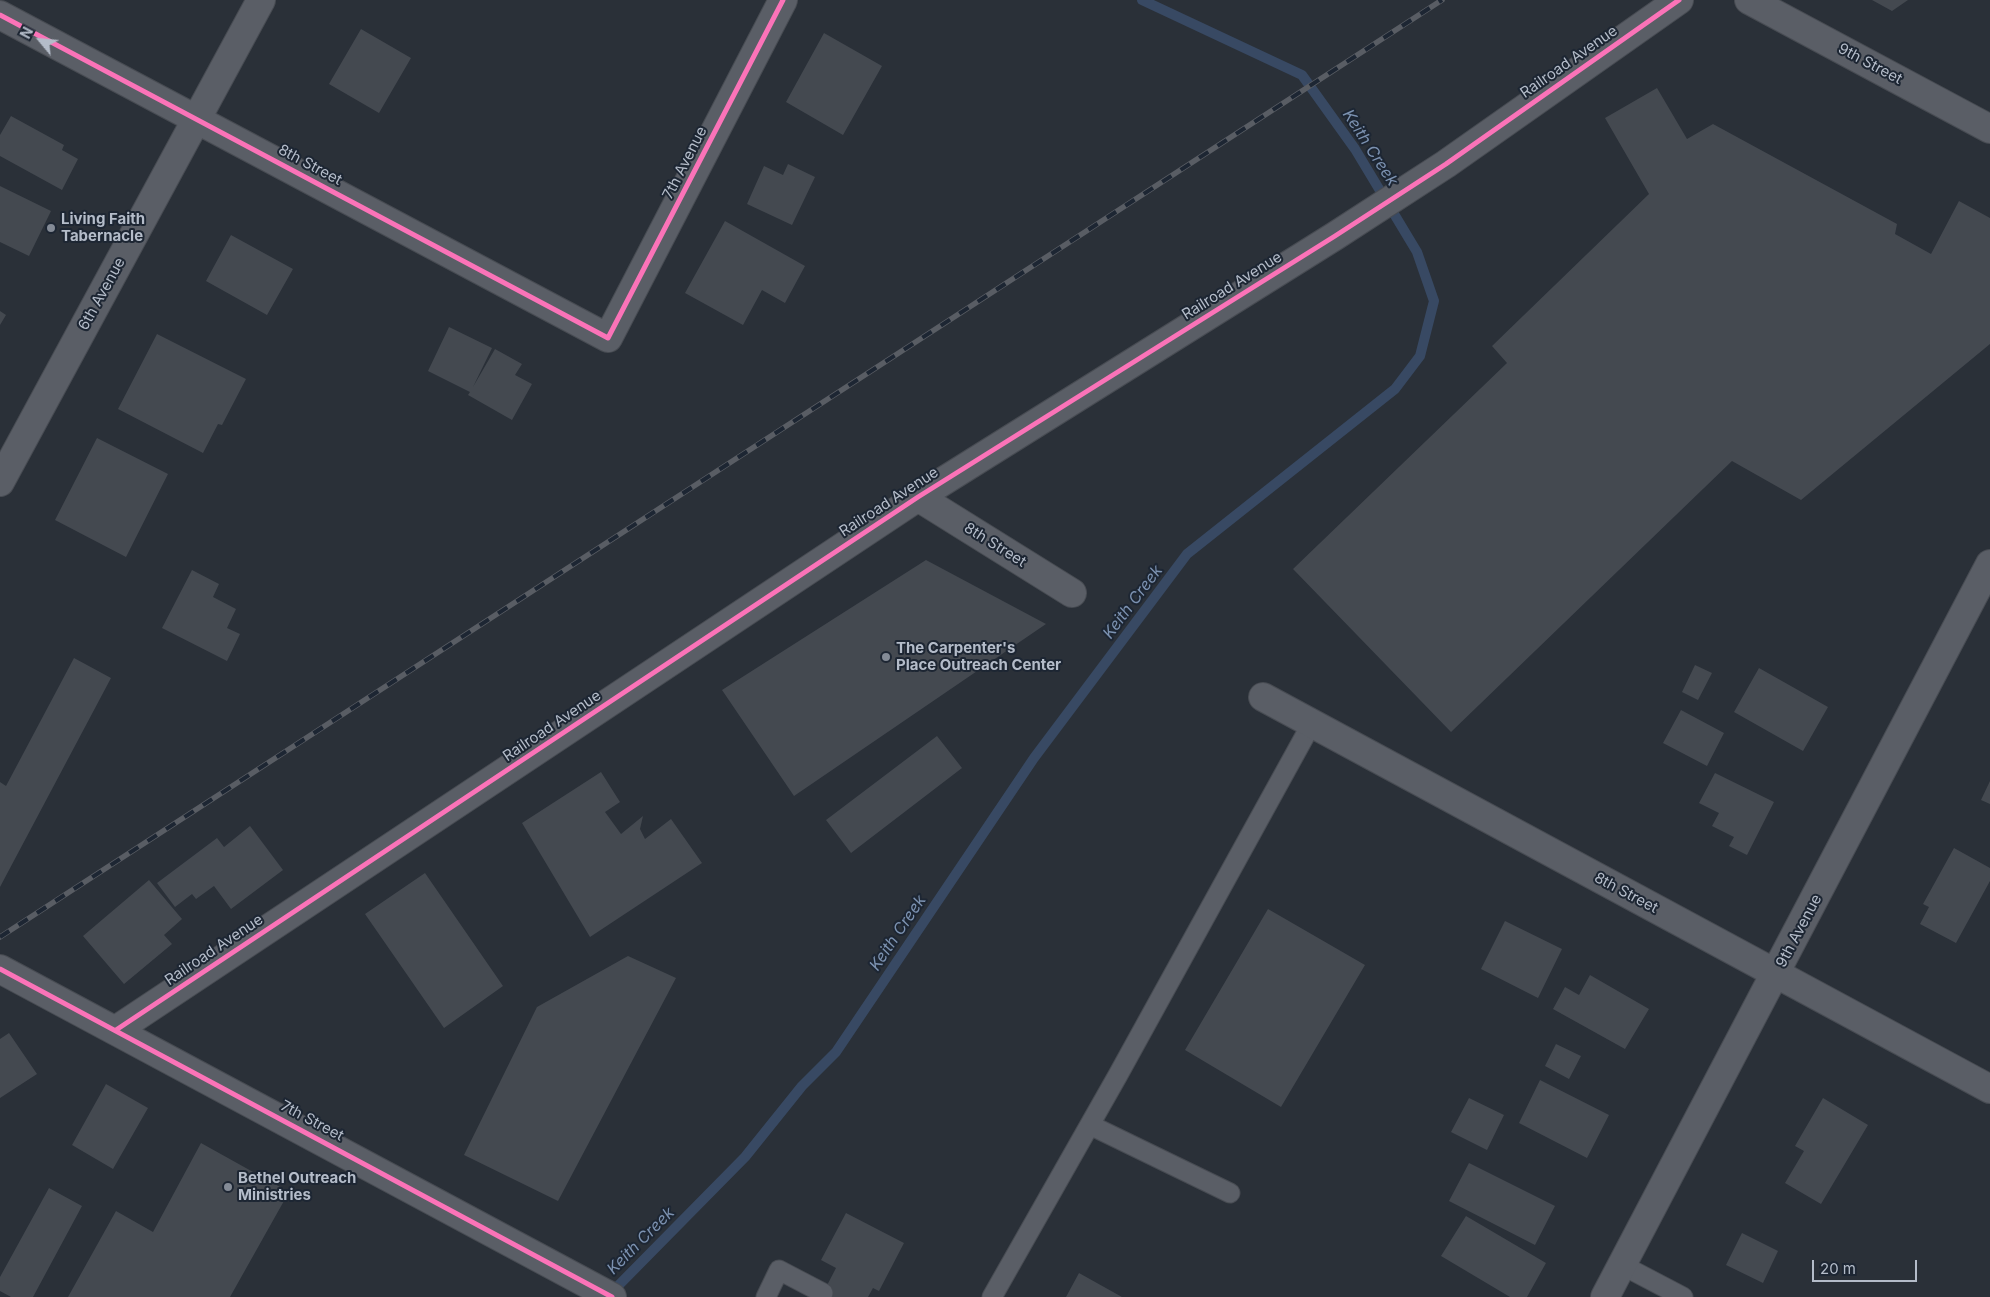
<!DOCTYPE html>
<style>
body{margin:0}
#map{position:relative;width:1990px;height:1297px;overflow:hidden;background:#2a3038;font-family:Inter,sans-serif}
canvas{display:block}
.north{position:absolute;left:15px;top:15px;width:50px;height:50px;-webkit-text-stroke:4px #1d2633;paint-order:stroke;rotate:298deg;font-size:14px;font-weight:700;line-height:20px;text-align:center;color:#b4bcc9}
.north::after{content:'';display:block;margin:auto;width:18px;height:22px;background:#b4bcc9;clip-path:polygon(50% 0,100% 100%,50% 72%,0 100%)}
.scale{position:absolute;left:1812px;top:1260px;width:105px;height:22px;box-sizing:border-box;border:2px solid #b4bcc9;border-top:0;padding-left:6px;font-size:15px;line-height:18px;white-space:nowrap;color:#b4bcc9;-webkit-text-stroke:4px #1d2633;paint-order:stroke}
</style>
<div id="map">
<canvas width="1990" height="1297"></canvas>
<div class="north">N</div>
<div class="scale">20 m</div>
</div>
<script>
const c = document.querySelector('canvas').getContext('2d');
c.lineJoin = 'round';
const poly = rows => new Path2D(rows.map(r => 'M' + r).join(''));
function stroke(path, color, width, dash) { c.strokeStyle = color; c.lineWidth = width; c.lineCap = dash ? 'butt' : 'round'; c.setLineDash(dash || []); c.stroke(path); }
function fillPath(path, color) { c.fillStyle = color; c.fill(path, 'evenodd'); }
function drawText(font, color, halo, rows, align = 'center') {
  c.font = font + ' Inter,sans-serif'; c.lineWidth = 4; c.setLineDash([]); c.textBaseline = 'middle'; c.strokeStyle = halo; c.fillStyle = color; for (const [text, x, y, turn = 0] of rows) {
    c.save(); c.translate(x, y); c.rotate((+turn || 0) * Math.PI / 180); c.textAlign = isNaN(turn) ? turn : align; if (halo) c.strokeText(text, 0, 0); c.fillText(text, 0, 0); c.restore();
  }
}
const stream = poly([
 [610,1294,745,1157,802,1086,836,1052,1034,758,1187,554,1395,389,1420,356,1434,301,1417,252,1355,149,1302,75,1142,0]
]);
const building = poly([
 [1872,0,1908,0,1892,11],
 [361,29,411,58,379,113,329,84],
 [824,33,882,66,843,135,786,102],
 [1657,88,1687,139,1713,124,1897,224,1895,234,1931,254,1959,201,1990,218,1990,344,1801,500,1732,461,1451,732,1293,569,1507,363,1492,346,1649,194,1605,118],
 [11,116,64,145,62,150,78,159,62,190,0,156,0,135],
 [788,164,815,177,792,225,747,204,764,166,783,175],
 [0,186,51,211,29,256,0,242],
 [725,221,805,266,785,303,762,290,743,325,685,293],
 [231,235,293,269,267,315,206,281],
 [0,311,6,315,0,325],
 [449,327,492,348,473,387,495,349,522,364,515,375,532,384,512,420,468,395,470,392,428,371],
 [157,334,246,379,222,425,218,424,203,453,118,409],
 [97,438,168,474,126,557,55,520],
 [926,560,1046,624,794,796,722,690],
 [192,570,219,584,213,597,236,609,227,628,240,634,227,661,162,628],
 [74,658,111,678,0,887,0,782,6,786],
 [1695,665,1712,673,1698,700,1682,692],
 [1759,668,1828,707,1803,751,1734,712],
 [1681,710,1724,733,1707,766,1663,743],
 [937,736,962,768,851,853,826,820],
 [601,772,620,802,605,812,621,834,643,816,640,829,645,839,671,819,702,863,590,937,522,823],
 [1715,773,1774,802,1747,855,1729,846,1734,837,1712,826,1719,813,1699,803],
 [1990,781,1990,804,1981,800],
 [250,826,283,870,231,909,214,886,196,899,192,894,175,907,157,883,217,838,224,847],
 [1954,848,1990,868,1990,881,1956,943,1920,924,1929,907,1923,904],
 [425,873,503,986,444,1028,365,914],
 [149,880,182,919,164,935,172,944,124,984,83,936],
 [1268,909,1365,965,1281,1107,1185,1050],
 [1505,921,1562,949,1538,998,1481,969],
 [628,956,676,978,558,1201,464,1155,537,1007],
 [1590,975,1649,1009,1625,1049,1553,1009,1565,987,1579,995],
 [9,1033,37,1074,0,1098,0,1039],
 [1556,1044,1581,1056,1569,1079,1545,1066],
 [1540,1080,1609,1115,1587,1158,1519,1123],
 [106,1084,148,1108,113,1169,72,1145],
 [1469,1098,1504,1115,1487,1150,1451,1132],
 [1823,1098,1868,1125,1821,1204,1785,1183,1804,1151,1795,1146],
 [201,1143,289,1192,230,1297,68,1297,116,1211,153,1232],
 [1469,1163,1555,1206,1535,1245,1449,1201],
 [49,1188,82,1206,33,1297,11,1297,0,1291,0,1277],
 [846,1213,904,1243,879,1291,873,1288,868,1297,821,1297,836,1268,821,1260],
 [1466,1216,1546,1263,1527,1297,1510,1297,1441,1256],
 [1742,1233,1778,1251,1763,1283,1726,1265],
 [1079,1273,1122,1297,1066,1297]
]);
const service = poly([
 [1090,1125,1230,1193],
 [1622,1265,1683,1297],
 [766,1297,779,1270,823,1293],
 [992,1297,1118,1075,1312,723]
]);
const minor = poly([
 [0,15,608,338,783,0],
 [0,482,261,0],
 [918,497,1072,593],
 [1263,697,1990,1089],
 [0,969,612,1297],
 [116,1030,918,497,1335,236,1446,164,1679,0],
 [1605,1297,1990,564]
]);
const tertiary = poly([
 [1749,0,1990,129]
]);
const rail = poly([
 [0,937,1442,0]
]);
const cycleway = poly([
 [0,15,608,338,783,0],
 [0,969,612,1297],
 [116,1030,918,497,1335,236,1446,164,1679,0]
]);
const markers = [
 [51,228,5,"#848b96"],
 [886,657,5,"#848b96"],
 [228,1187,5,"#848b96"]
];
const streetNames = [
 ["Railroad Avenue",1569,62,-35],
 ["9th Street",1870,64,28],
 ["7th Avenue",685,163,-63],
 ["8th Street",310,165,28],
 ["Railroad Avenue",1232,286,-32],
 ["6th Avenue",102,294,-61],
 ["Railroad Avenue",889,502,-33],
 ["8th Street",995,545,32],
 ["Railroad Avenue",552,726,-34],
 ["8th Street",1626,893,28],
 ["9th Avenue",1799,931,-62],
 ["Railroad Avenue",214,950,-34],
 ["7th Street",312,1121,28]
];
const poiNames = [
 ["Living Faith",61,219],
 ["Tabernacle",61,236],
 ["The Carpenter's",896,648],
 ["Place Outreach Center",896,665],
 ["Bethel Outreach",238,1178],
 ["Ministries",238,1195]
];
const waterNames = [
 ["Keith Creek",1370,148,57],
 ["Keith Creek",1133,602,-53],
 ["Keith Creek",898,933,-56],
 ["Keith Creek",641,1241,-45]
];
stroke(stream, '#384963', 10);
fillPath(building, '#444950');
stroke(service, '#484c53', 21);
stroke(minor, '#484c53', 30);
stroke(tertiary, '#484c53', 30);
stroke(service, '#5a5e66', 19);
stroke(minor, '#5a5e66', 28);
stroke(tertiary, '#5a5e66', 28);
stroke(rail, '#595d64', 5.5);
stroke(rail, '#1d2633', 4, [11]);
stroke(cycleway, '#fb73b8', 5);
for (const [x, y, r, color] of markers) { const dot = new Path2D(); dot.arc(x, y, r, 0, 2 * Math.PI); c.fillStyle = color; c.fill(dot); stroke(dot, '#1d2633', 2); }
drawText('15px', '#b4bcc9', '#1d2633', streetNames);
drawText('bold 15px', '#b4bcc9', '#1d2633', poiNames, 'left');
drawText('italic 16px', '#7c92b1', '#1d2633', waterNames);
</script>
